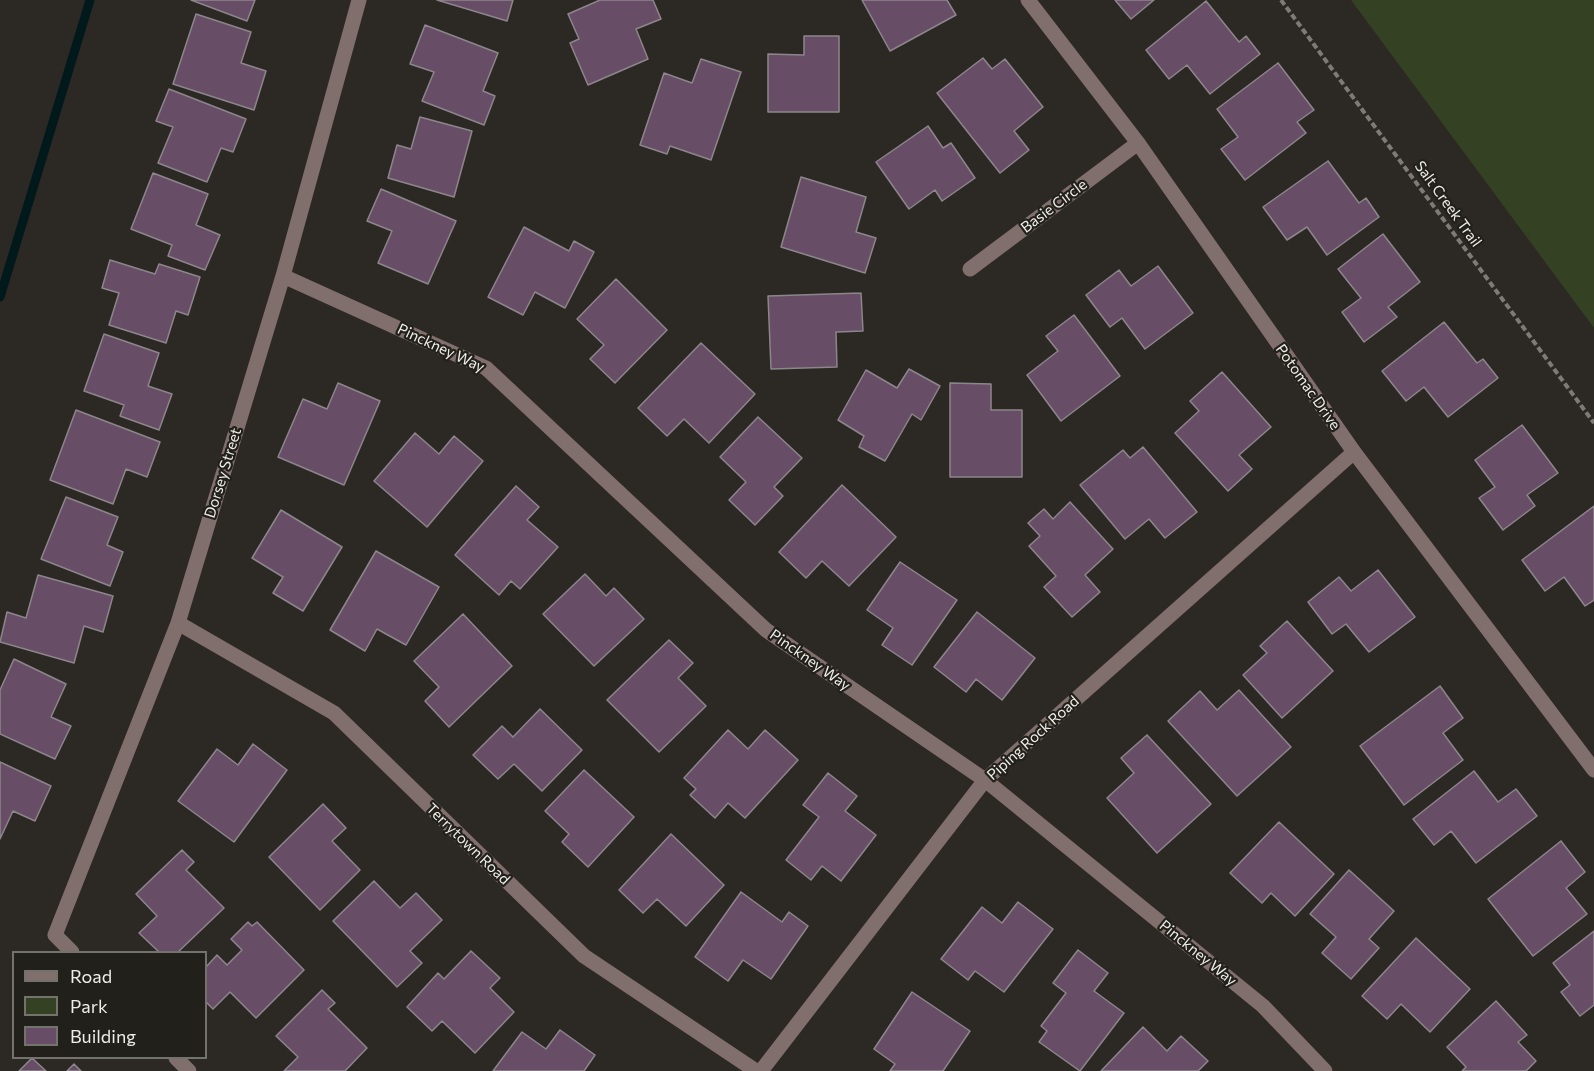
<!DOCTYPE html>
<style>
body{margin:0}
#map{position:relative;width:1594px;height:1071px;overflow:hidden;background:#2c2924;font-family:Commissioner,sans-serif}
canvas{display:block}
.legend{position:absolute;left:12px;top:951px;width:195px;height:108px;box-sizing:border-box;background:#22201a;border:2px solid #74726d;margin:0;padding:8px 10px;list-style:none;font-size:18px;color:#efede9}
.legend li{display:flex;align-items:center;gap:12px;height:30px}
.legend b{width:30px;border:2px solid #74726d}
</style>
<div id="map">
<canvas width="1594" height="1071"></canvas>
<ul class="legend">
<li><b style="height:8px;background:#816f6d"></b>Road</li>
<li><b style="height:16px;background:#344122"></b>Park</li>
<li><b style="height:16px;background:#684d67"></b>Building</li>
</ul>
</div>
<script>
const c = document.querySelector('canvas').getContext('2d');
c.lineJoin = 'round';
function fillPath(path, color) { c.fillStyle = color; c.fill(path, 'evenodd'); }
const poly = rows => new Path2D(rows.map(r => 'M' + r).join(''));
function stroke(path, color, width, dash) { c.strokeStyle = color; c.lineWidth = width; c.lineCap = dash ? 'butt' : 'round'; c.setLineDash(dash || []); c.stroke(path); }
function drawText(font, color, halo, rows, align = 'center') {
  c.font = font + ' Commissioner,sans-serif'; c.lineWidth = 4.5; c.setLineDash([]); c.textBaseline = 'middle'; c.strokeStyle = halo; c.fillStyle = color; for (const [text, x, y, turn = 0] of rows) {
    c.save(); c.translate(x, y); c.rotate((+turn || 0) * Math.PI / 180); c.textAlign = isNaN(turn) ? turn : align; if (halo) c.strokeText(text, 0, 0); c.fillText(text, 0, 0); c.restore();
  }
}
const green = poly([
 [1351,0,1594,0,1594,328]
]);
const stream = poly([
 [0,297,90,0]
]);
const building = poly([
 [191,0,255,0,247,21,191,0],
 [437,0,513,0,507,21,437,0],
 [600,0,653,0,661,19,636,29,648,59,588,85,570,43,579,39,568,14,600,0],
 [862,0,947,0,956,15,890,51,862,0],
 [1115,0,1154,0,1131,19,1115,0],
 [1206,1,1239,42,1246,36,1260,54,1210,94,1187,65,1169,79,1146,50,1206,1],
 [196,14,251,32,241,63,266,71,254,110,173,84,196,14],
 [425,25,498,53,483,91,495,96,484,125,422,101,434,72,410,64,425,25],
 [804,36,839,36,839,112,768,112,768,54,804,55,804,36],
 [983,58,992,69,1005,59,1043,107,1014,131,1029,150,1000,173,937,93,983,58],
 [701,59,741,72,711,160,670,146,667,154,640,145,664,73,692,83,701,59],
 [1278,63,1314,110,1297,122,1306,133,1245,180,1221,149,1238,137,1217,109,1278,63],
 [169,89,246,119,233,152,221,148,207,182,158,163,173,127,156,121,169,89],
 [420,117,472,131,454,197,388,178,397,145,411,149,420,117],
 [928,126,943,148,951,143,975,178,942,201,935,190,909,209,876,162,928,126],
 [1328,161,1359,203,1366,198,1379,217,1327,255,1307,227,1287,240,1263,207,1328,161],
 [153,173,208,194,196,225,220,235,205,270,168,256,172,245,131,229,153,173],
 [801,177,866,197,856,232,876,238,865,273,781,247,801,177],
 [381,189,456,221,428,284,378,263,392,231,367,221,381,189],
 [524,227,569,251,574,241,594,252,565,308,535,292,523,315,488,297,524,227],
 [1383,234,1420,282,1388,307,1397,317,1364,342,1342,312,1361,298,1338,269,1383,234],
 [110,260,155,274,159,264,200,277,188,315,176,311,166,343,109,325,119,293,102,288,110,260],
 [1158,266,1193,313,1145,349,1122,318,1110,327,1086,295,1119,270,1131,286,1158,266],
 [616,279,667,330,615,383,590,359,604,345,577,319,616,279],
 [861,293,863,331,836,332,837,367,771,369,768,296,861,293],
 [1074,315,1120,376,1061,421,1027,375,1058,351,1046,336,1074,315],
 [1444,322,1477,363,1483,359,1498,378,1448,417,1424,387,1406,401,1382,371,1444,322],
 [104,334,159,353,148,386,172,394,159,430,120,416,124,405,84,391,104,334],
 [701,343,755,394,709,443,684,419,667,436,638,408,701,343],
 [909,369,940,386,921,420,912,414,885,461,859,447,864,436,838,420,866,370,897,388,909,369],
 [1222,372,1271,427,1239,455,1252,469,1228,491,1175,433,1199,411,1190,401,1222,372],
 [338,383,380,401,344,485,278,457,303,399,327,409,338,383],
 [950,383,991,384,991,410,1022,410,1022,477,950,477,950,383],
 [76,410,160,442,147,477,126,469,113,504,50,480,76,410],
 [758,417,802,458,774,487,783,496,755,525,729,500,746,482,720,457,758,417],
 [1522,425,1558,473,1527,495,1535,506,1503,530,1479,498,1495,487,1475,460,1522,425],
 [415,433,439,454,454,436,483,461,427,527,374,481,415,433],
 [1143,447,1197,512,1165,538,1149,519,1125,539,1080,485,1123,450,1130,458,1143,447],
 [842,485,896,537,849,586,822,561,806,578,779,552,842,485],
 [516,486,539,507,527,520,558,547,520,589,511,581,499,595,455,555,516,486],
 [66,497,118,517,107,545,123,552,110,586,41,559,66,497],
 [1070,502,1113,549,1085,575,1100,592,1072,617,1044,587,1056,576,1029,546,1040,536,1028,523,1044,509,1053,519,1070,502],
 [1594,506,1594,600,1585,606,1564,577,1545,591,1522,560,1594,506],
 [281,510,342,547,303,611,273,593,283,577,252,558,281,510],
 [376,551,439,587,406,645,377,629,365,651,330,630,376,551],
 [900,562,957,600,912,665,882,645,893,628,867,610,900,562],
 [1378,570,1415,617,1369,652,1346,624,1332,634,1308,602,1339,577,1351,591,1378,570],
 [585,574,606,596,614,588,644,619,594,666,543,614,585,574],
 [38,575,113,596,103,632,84,626,74,663,0,642,7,612,26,618,38,575],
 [977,612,1035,658,1002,700,976,679,966,692,934,667,977,612],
 [463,614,512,666,449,727,425,701,439,687,414,661,463,614],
 [1287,621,1333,671,1282,718,1243,675,1267,653,1260,646,1287,621],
 [669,640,693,663,678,678,706,706,659,752,607,700,669,640],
 [14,659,66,684,51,717,71,726,55,759,0,734,0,690,14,659],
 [1440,686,1463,718,1443,733,1463,760,1404,805,1360,746,1440,686],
 [1239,690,1291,747,1237,796,1168,721,1200,691,1217,710,1239,690],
 [540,709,582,750,542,791,514,764,498,779,473,755,502,726,513,737,540,709],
 [728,730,748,749,765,730,798,760,745,818,728,803,715,818,690,795,696,789,684,778,728,730],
 [1147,735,1211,804,1157,853,1107,798,1134,773,1121,758,1147,735],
 [253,744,287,770,234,842,178,801,217,749,238,765,253,744],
 [0,762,51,786,35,821,13,811,0,839,0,762],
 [584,770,634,817,588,867,562,842,569,834,545,811,584,770],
 [1474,771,1498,802,1516,789,1537,816,1476,863,1451,831,1434,845,1413,819,1474,771],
 [828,773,857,796,845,811,876,835,841,881,822,866,811,880,786,860,819,817,803,805,828,773],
 [323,804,346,828,332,841,360,870,320,910,269,857,323,804],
 [1279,822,1334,874,1295,916,1271,893,1262,903,1230,873,1279,822],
 [671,834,724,885,686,926,657,899,643,913,619,890,671,834],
 [1561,841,1585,872,1566,888,1587,914,1533,956,1488,899,1561,841],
 [182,850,194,862,186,870,224,908,178,952,159,952,139,933,157,916,136,894,182,850],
 [1349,870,1394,911,1369,939,1379,948,1351,979,1322,953,1336,937,1310,914,1349,870],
 [374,881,400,908,416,893,442,920,410,951,422,963,397,987,333,921,374,881],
 [741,892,782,922,789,912,808,926,771,979,743,960,728,981,695,957,741,892],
 [1018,902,1053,929,1004,992,975,971,968,980,941,959,982,907,1002,923,1018,902],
 [248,922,252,926,257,922,304,970,256,1018,230,992,213,1009,206,1002,206,967,217,955,227,965,242,950,231,939,248,922],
 [1594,931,1594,1005,1580,1016,1561,992,1570,985,1553,963,1594,931],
 [1416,938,1470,989,1430,1032,1401,1004,1387,1019,1362,996,1416,938],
 [1078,950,1108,973,1094,991,1124,1013,1080,1071,1039,1042,1047,1031,1041,1026,1066,993,1053,983,1078,950],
 [471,951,500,978,490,988,514,1012,475,1053,442,1021,432,1031,407,1007,438,973,444,979,471,951],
 [322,990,335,1003,328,1009,367,1048,345,1071,284,1071,298,1057,276,1036,322,990],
 [912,992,970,1031,943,1071,890,1071,895,1064,874,1049,912,992],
 [1496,1001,1527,1035,1518,1042,1536,1061,1526,1071,1462,1071,1466,1067,1447,1047,1496,1001],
 [1143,1027,1167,1051,1181,1036,1208,1061,1198,1071,1101,1071,1143,1027],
 [560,1030,595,1055,584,1071,493,1071,522,1032,546,1049,560,1030],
 [32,1058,46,1071,19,1071,32,1058],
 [74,1064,81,1071,67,1071,74,1064]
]);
const path = poly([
 [1281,0,1594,423]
]);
const minor = poly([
 [1028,0,1138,143,1354,452,1594,770],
 [970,269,1138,143],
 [283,276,486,368,766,630,985,780,1263,1006,1325,1071],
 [178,623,334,713,584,956,756,1071],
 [72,952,55,935,178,623,283,276,359,0],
 [176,1058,189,1071],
 [761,1071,985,780,1354,452]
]);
const streetNames = [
 ["Salt Creek Trail",1448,204,54],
 ["Basie Circle",1054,206,-37],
 ["Pinckney Way",441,348,25],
 ["Potomac Drive",1308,387,55],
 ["Dorsey Street",223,473,-73],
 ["Pinckney Way",810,660,35],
 ["Piping Rock Road",1033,738,-42],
 ["Terrytown Road",468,844,44],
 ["Pinckney Way",1198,953,39]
];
fillPath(green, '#344122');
stroke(stream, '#01191a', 9);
fillPath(building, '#684d67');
stroke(building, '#8c868b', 1.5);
stroke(path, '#7d7b76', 4, [6, 3]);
stroke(minor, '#816f6d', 15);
drawText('15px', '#efede9', '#22201a', streetNames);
</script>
